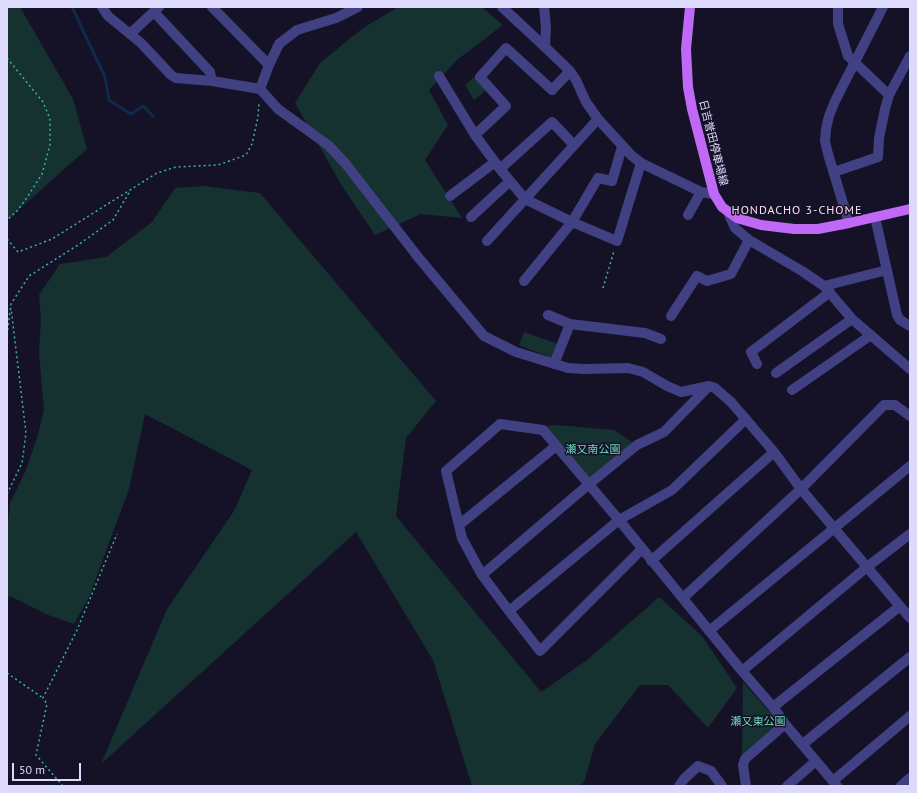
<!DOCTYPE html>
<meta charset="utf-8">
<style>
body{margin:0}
#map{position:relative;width:917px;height:793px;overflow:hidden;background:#151228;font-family:"PT Sans",sans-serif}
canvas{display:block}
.frame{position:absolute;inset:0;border:8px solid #dedafd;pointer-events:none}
.scale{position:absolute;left:12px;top:763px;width:69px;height:18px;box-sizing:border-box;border:2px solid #dedafd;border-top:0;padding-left:5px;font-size:12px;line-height:14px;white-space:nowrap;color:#dedafd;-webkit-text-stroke:3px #151228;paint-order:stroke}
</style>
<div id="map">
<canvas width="917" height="793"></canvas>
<div class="frame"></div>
<div class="scale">50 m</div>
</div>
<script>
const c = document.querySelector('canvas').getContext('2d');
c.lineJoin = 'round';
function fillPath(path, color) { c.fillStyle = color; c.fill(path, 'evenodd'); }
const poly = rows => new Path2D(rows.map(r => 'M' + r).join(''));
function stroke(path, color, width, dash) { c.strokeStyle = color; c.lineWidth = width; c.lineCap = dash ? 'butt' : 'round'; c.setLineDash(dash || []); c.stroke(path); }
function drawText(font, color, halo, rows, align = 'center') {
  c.font = font + ' "PT Sans","Noto Sans JP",sans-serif'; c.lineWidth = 3; c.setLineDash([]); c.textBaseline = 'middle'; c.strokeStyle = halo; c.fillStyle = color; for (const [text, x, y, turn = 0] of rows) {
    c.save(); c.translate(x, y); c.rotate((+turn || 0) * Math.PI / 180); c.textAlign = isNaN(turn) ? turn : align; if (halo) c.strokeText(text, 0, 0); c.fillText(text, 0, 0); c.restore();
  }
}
const green = poly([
 [7,7,20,7,73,99,87,149,7,220],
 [398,7,482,7,503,25,457,60,429,90,448,125,425,160,462,218,421,214,375,235,342,186,295,103,320,63,363,28],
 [474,77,486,90,474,100,465,85],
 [203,186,260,193,436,401,406,438,396,516,541,692,587,660,659,597,702,636,737,688,708,728,668,685,640,685,595,744,585,779,581,786,472,786,433,660,356,532,101,764,167,609,234,511,252,470,145,414,129,489,89,597,74,624,48,615,10,596,7,599,7,531,10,503,26,470,37,438,44,410,39,353,41,319,39,295,60,264,106,257,152,222,175,188],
 [524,332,558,344,552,358,519,345],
 [557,425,614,430,637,445,589,479,545,426],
 [743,682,779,722,780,728,742,758]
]);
const stream = poly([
 [72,7,105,77,109,100,131,114,143,106,153,116]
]);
const path = poly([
 [7,58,43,102,50,119,50,145,42,174,28,196,18,210,7,220],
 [7,239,18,252,52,239,157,173,176,167,218,165,246,155,252,144,258,117,259,102],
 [603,288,614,251],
 [7,335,11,304,29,276,78,245,113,220,130,191],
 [7,494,22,463,26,433,11,308],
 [7,673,43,698],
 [63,786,36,755,47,704,43,698,77,630,117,534]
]);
const minor = poly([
 [102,7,108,16,141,43,171,75,176,78,212,81,260,89,278,109,328,145,345,163,418,257,484,336,516,352,568,368,584,369,628,368,643,372,667,386,681,392,709,386,715,388,731,402,774,452,801,489,910,618],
 [212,7,269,65],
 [502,7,545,47,570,71,576,80,586,102,598,119,631,155,641,163,701,192,714,194],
 [544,7,546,27,545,47],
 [838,7,838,24,848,56,889,95],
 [154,12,210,72,212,81],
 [130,34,159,7],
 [439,76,475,135,500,169,525,199,572,222,617,241,641,163],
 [260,89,269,65,279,44,297,30,336,18,358,7],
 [475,135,506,106,480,77,506,48,552,90,570,71],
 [500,169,552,122,574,145],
 [834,172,878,157,879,138,885,109,889,95,910,56],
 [450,196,495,162],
 [728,212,735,228,749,240,802,271,824,286,852,319,910,369],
 [688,215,701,192],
 [471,217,510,181],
 [875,217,897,315,900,320,910,326],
 [849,223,828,154,825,141,826,129,829,116,835,101,883,7],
 [487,241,598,119],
 [524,281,572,222,598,178,612,181,622,147],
 [824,286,887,270],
 [548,315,570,324,645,333,661,339],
 [671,316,697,276,707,281,731,274,749,240],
 [554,364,570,324],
 [757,364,751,352,830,292],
 [776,373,852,319],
 [792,390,871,335],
 [459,525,556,446],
 [642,549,540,651,509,611,482,575,462,538,446,471,500,424,543,430,619,520,742,671,773,707,785,724,837,786],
 [651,561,774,452],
 [482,575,588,485,637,445,664,432,709,386],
 [683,598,801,489,884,405,895,405,910,416],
 [509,611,619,520,672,490,746,419],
 [709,631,910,466],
 [742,671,867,567,910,534],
 [773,707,900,606],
 [803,744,910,657],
 [833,781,910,716],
 [679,786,684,779,698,766,711,771,722,786],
 [746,786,743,765,745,759,785,724],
 [787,786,816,761],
 [901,786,910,778]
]);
const major = poly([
 [690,7,686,49,688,87,692,109,714,194,722,207,737,218,761,225,794,229,818,229,849,223,910,209]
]);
const streetNames = [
 ["日吉誉田停車場線",713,143,76]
];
const parkNames = [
 ["瀬又南公園",593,450],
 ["瀬又東公園",758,722]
];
const neighbourhoodNames = [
 ["HONDACHO 3-CHOME",797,211]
];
fillPath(green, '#153130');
stroke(stream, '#12294b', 3);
stroke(path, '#38b3aa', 1.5, [2, 3]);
stroke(minor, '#414083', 10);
stroke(major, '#bf69f6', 10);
drawText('11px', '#dedafd', '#151228', streetNames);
drawText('11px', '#6ad9bc', '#151228', parkNames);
c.letterSpacing = '1px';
drawText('12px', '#fddcf2', '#151228', neighbourhoodNames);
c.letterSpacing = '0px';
</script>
